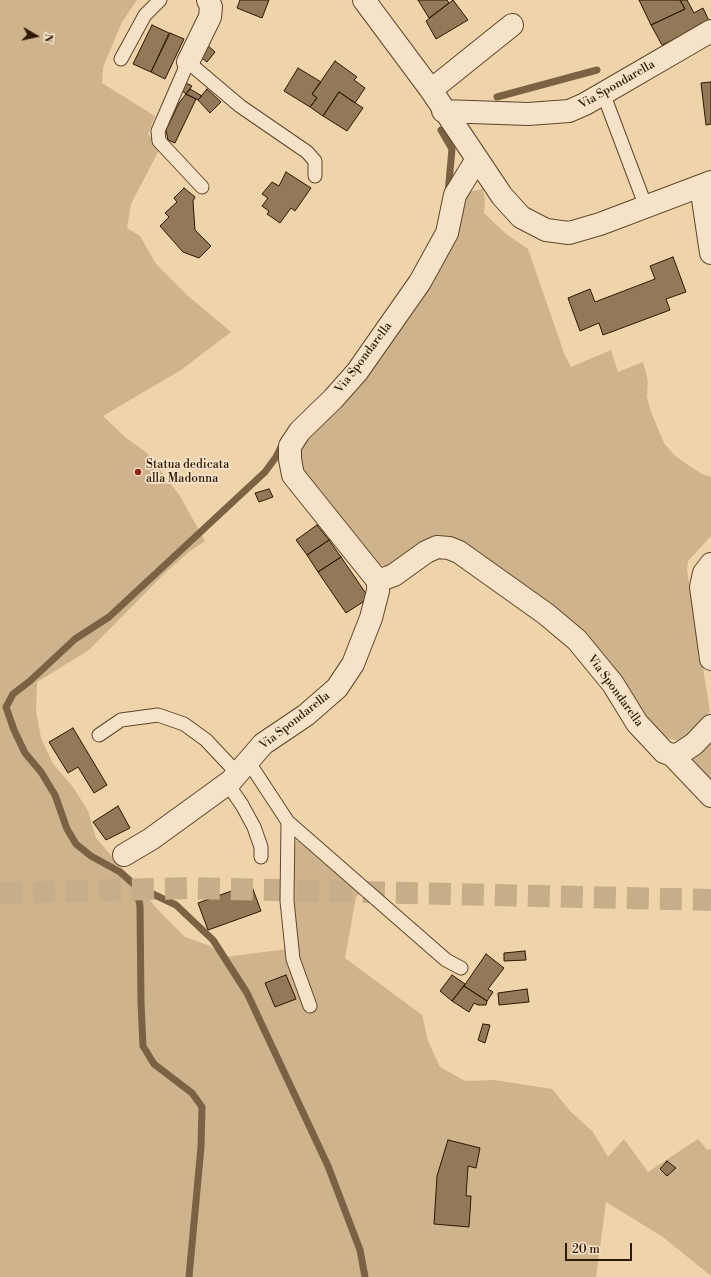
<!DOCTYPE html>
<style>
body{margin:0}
#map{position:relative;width:711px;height:1277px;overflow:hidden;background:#efd3aa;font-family:"Libre Bodoni",serif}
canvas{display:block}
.north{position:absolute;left:16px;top:16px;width:40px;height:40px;-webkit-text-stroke:3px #f5e2c8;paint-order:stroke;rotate:99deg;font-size:11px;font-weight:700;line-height:16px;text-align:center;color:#2d1800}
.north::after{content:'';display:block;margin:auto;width:14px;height:18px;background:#2d1800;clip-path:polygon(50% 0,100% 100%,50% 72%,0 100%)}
.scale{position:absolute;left:565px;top:1243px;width:67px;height:18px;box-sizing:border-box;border:2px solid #2d1800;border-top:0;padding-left:5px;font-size:12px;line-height:14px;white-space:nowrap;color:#2d1800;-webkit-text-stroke:3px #f5e2c8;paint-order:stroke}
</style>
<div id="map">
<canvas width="711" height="1277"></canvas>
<div class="north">N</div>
<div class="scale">20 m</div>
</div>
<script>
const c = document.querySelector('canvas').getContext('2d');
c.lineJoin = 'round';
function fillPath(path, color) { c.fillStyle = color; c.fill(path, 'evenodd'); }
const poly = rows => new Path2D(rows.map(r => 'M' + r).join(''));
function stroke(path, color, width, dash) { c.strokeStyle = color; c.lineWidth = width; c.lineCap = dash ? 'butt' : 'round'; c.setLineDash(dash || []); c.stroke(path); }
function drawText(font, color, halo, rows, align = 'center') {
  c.font = font + ' "Libre Bodoni",serif'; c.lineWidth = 3.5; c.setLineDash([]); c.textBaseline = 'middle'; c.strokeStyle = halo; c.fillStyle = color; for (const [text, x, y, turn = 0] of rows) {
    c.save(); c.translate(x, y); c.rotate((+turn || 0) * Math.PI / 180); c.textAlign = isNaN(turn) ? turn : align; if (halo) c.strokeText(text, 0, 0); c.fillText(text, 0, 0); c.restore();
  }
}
const green = poly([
 [0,0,137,0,122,22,103,67,102,83,155,116,148,134,160,148,131,204,127,228,140,236,156,264,188,296,231,332,181,370,103,416,125,437,147,453,180,496,205,541,190,551,165,573,89,650,37,682,36,711,41,738,53,764,73,787,88,811,96,838,160,912,185,937,210,946,224,957,296,948,294,920,292,842,298,841,360,894,356,897,345,958,422,1015,428,1041,440,1067,465,1081,494,1080,552,1089,570,1111,593,1132,608,1157,624,1139,648,1172,698,1139,707,1150,711,1149,711,1276,663,1237,606,1202,596,1277,0,1277],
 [483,189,485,201,484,213,506,234,528,249,564,353,571,367,611,350,618,372,643,362,648,381,647,397,651,412,664,443,674,455,688,465,702,474,711,477,711,536,688,561,687,570,710,711,702,724,685,739,678,741,654,734,626,690,466,550,392,567,377,564,305,482,298,463,299,447,467,192],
 [711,738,711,786,693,767,693,756]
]);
const stream = poly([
 [497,97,597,70],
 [441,130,452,149,448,193],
 [284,441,276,457,265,472,109,617,75,639,30,681,13,694,6,707,14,730,25,753,41,772,55,795,67,829,76,844,91,856,120,872,136,886,176,905,213,940,247,993,328,1166,360,1250,365,1277],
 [136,886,140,906,141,1003,143,1046,154,1064,192,1093,202,1107,201,1147,189,1277]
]);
const building = poly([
 [240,0,269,0,262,18,237,8,240,0],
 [418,0,447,0,449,3,429,18,418,0],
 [453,0,468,20,436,39,426,21,453,0],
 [639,0,680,0,685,9,651,25,639,0],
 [680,0,687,0,694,13,703,8,710,23,662,45,651,25,685,9,680,0],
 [152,25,169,33,151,72,133,64,152,25],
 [170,33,184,39,165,79,151,72,170,33],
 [205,43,215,52,207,62,199,56,205,43],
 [335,61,357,77,354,80,365,88,355,103,339,92,323,116,310,107,317,98,312,94,335,61],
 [298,68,321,82,312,94,317,98,310,107,284,91,298,68],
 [184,82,192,86,186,94,181,90,184,82],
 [711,82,711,124,706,125,701,83,711,82],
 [190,89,202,96,198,100,186,94,190,89],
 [207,89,221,102,210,113,198,100,207,89],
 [339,92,363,108,347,131,323,116,339,92],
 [186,94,196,99,175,143,168,140,166,130,179,103,186,94],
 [286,172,311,188,295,211,291,208,280,223,267,214,269,211,262,206,268,198,262,194,272,182,279,186,286,172],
 [184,188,195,197,193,201,195,230,211,246,199,258,183,252,160,226,169,217,165,213,177,202,174,198,184,188],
 [673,257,686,292,666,299,670,310,603,335,599,323,580,331,568,298,590,289,595,302,655,279,650,266,673,257],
 [269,489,273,497,259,502,255,493,269,489],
 [317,525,329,540,307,555,296,540,317,525],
 [329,540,341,557,318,572,307,555,329,540],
 [341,557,369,598,346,613,318,572,341,557],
 [73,728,107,785,94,793,78,767,68,773,49,742,73,728],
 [118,806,130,828,106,840,93,822,118,806],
 [251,884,261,911,208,930,198,903,251,884],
 [525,951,526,960,504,961,504,953,525,951],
 [486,954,504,968,488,989,493,992,487,1001,464,986,486,954],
 [286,975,296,999,275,1007,265,983,286,975],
 [452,975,465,984,452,1001,440,991,452,975],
 [464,986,487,1001,486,1005,478,1005,474,1003,469,1012,452,1001,464,986],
 [527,989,529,1002,499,1005,498,993,527,989],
 [483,1024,490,1025,485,1043,478,1040,483,1024],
 [448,1140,480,1148,476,1168,468,1166,466,1196,471,1196,469,1227,434,1224,437,1176,448,1140],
 [667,1161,676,1168,667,1176,660,1169,667,1161]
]);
const secondaryTunnel = poly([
 [0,893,190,888,711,900]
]);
const service = poly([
 [121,59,145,15,160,0],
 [603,93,646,207],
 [202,187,159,141,158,131,188,62,240,106,307,152,315,161,315,176],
 [99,735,121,720,158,715,184,724,206,740,237,773],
 [248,761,288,822,446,960,461,968],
 [227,783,242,805,254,827,261,847,261,857],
 [288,822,287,901,293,959,310,1006]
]);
const minor = poly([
 [364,0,431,90,502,196,521,217,546,230,569,233,600,224,711,182],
 [188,62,210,17,211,7,208,0],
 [431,90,512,25],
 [443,111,528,114,569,111,585,104,711,31],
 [701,186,711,253],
 [711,564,704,573,701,587,711,659],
 [378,581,394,575,426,552,437,547,449,548,459,552,546,614,577,640,613,684,637,723,664,752,672,755,679,754,694,744,711,726],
 [672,755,711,796],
 [124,855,151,839,231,781,263,744,306,715,337,688,353,664,371,618,378,591,378,581,293,475,290,459,290,446,300,431,333,399,357,372,420,282,447,233,455,195,477,159]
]);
const markers = [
 [138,472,4,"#8f2418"]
];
const streetNames = [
 ["Via Spondarella",617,85,-30],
 ["Via Spondarella",364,358,-53],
 ["Via Spondarella",615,691,54],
 ["Via Spondarella",295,721,-38]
];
const poiNames = [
 ["Statua dedicata",146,465],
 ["alla Madonna",146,479]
];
fillPath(green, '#ceb38d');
stroke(stream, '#7a6243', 7);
fillPath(building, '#927958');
stroke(building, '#2d1800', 1);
stroke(secondaryTunnel, '#c8ae88', 22, [22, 11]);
stroke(service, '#5e472a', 15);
stroke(minor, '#5e472a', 24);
stroke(service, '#f5e2c8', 13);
stroke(minor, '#f5e2c8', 22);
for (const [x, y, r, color] of markers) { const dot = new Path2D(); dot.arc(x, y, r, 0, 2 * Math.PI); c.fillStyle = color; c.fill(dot); stroke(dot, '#f5e2c8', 1.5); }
drawText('12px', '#2d1800', '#f5e2c8', streetNames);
drawText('12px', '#2d1800', '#f5e2c8', poiNames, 'left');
</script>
